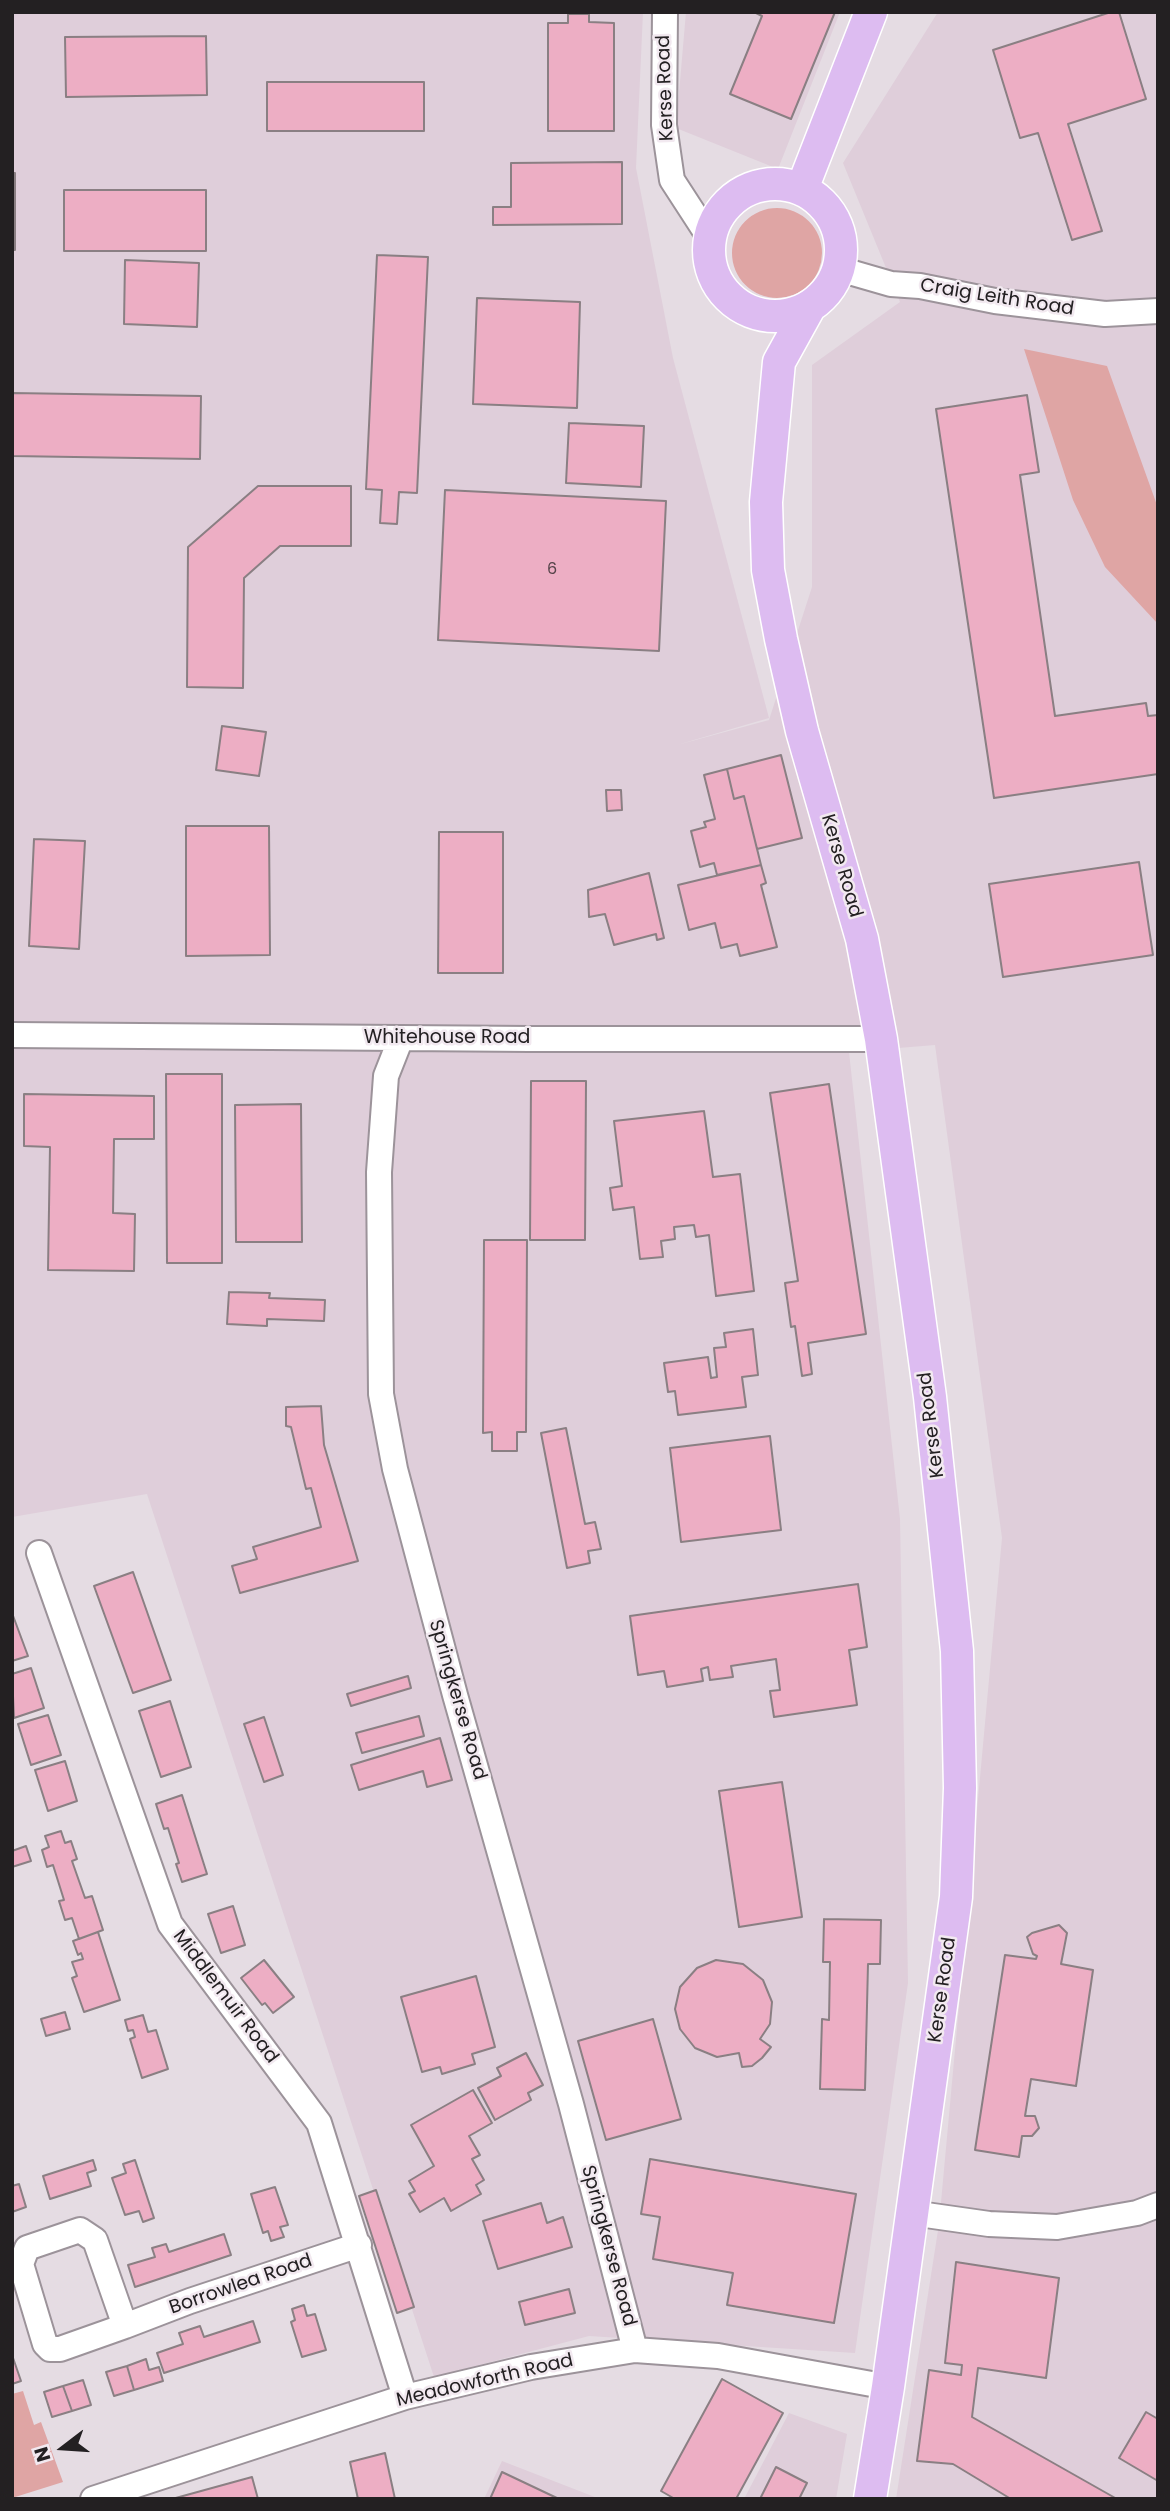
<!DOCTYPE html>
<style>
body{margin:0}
#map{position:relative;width:1170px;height:2511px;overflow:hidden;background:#e5dce3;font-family:Poppins,sans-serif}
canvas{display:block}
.frame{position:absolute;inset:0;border:14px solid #232022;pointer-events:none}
.north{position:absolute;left:28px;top:2413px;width:70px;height:70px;-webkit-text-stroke:5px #f2e9f0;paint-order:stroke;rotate:253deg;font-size:19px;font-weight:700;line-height:28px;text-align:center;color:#232022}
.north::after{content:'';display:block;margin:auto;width:24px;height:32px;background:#232022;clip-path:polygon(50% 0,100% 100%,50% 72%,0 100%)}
</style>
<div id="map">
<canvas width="1170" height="2511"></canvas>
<div class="frame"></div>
<div class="north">N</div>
</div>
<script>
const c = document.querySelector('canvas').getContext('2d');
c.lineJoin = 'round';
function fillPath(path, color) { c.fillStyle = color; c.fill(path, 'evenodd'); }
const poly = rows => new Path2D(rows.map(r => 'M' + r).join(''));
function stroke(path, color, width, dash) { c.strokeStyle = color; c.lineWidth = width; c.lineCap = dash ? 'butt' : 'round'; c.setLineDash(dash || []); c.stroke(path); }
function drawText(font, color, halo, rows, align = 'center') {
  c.font = font + ' Poppins,sans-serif'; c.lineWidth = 5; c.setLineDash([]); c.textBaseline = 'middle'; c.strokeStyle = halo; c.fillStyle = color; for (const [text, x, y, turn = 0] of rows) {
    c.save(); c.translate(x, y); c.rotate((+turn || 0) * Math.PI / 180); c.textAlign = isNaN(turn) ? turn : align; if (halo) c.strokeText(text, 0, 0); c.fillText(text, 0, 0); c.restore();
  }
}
const built = poly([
 [12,12,643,12,636,168,673,358,769,718,677,745,769,720,812,587,812,365,900,302,843,163,938,12,1158,12,1158,2499,896,2499,939,2224,1002,1538,935,1045,849,1052,900,1519,908,1983,855,2353,589,2336,434,2377,147,1494,12,1517],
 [686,12,840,12,778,169,676,128],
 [789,2413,847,2434,836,2499,744,2499],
 [502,2461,600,2499,484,2499]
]);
const green = poly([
 '732 253a45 45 0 1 1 90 0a45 45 0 1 1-90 0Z',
 [1024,349,1107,366,1158,508,1158,624,1105,567,1073,500],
 [23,2391,34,2425,41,2422,63,2482,12,2498,12,2394]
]);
const building = poly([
 [754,12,835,12,791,119,730,94,762,16,754,12],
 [1111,12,1119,12,1146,99,1068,124,1102,231,1072,240,1038,133,1020,138,993,50,1111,12],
 [568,14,589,14,589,22,614,23,614,131,548,131,548,23,568,23,568,14],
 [206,36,207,95,66,97,65,37,206,36],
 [267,82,424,82,424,131,267,131,267,82],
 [622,162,622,224,493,225,493,207,511,207,511,163,622,162],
 [12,173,15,173,15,250,12,250,12,173],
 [64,190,206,190,206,251,64,251,64,190],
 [377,255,428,257,417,493,399,492,397,524,380,523,382,490,366,489,377,255],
 [125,260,199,263,197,327,124,324,125,260],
 [477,298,580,302,577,408,473,404,477,298],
 [12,393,201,396,200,459,12,456,12,393],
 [1027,395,1039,472,1020,475,1055,716,1146,703,1148,716,1158,715,1158,774,994,798,936,409,1027,395],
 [569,423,644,426,641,487,566,483,569,423],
 [258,486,351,486,351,546,280,546,244,578,243,688,187,687,188,547,258,486],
 [445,490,666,501,659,651,438,640,445,490],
 [222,726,266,732,259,776,216,770,222,726],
 [781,755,802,838,757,849,744,796,734,799,727,769,781,755],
 [727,769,734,799,744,796,761,865,717,875,714,863,700,867,691,831,706,827,704,822,715,819,704,775,727,769],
 [606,790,621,790,622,810,607,811,606,790],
 [186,826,269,826,270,955,186,956,186,826],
 [439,832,503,832,503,973,438,973,439,832],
 [34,839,85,841,79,949,29,946,34,839],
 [1139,862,1153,955,1003,977,989,884,1139,862],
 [761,865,766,883,761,885,777,947,740,956,737,944,721,948,715,923,689,930,678,885,761,865],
 [649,873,664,938,657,940,656,934,614,945,605,914,589,917,588,890,649,873],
 [166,1074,222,1074,222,1263,167,1263,166,1074],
 [531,1081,586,1081,585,1240,530,1240,531,1081],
 [829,1084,866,1334,808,1343,812,1374,802,1376,795,1326,791,1327,785,1283,798,1281,770,1093,829,1084],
 [24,1094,154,1096,154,1139,114,1139,113,1213,135,1214,134,1271,48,1270,50,1147,24,1146,24,1094],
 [301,1104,302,1242,236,1242,235,1105,301,1104],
 [704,1111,713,1177,740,1174,754,1291,716,1296,709,1235,696,1237,694,1225,674,1227,675,1239,661,1241,663,1257,640,1259,634,1207,613,1210,610,1188,622,1186,614,1121,704,1111],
 [484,1240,527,1240,526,1432,517,1432,517,1451,492,1451,492,1432,483,1433,484,1240],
 [229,1292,270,1293,269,1298,325,1300,324,1321,267,1319,267,1326,227,1324,229,1292],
 [753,1329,758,1375,742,1377,746,1407,678,1415,675,1391,668,1392,664,1363,708,1357,711,1378,717,1377,714,1348,726,1347,724,1333,753,1329],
 [321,1406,324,1445,358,1561,240,1593,232,1566,257,1559,253,1547,321,1527,311,1488,306,1489,291,1427,286,1426,286,1407,321,1406],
 [566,1428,585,1524,595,1522,601,1549,588,1551,590,1563,567,1568,541,1433,566,1428],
 [770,1436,781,1530,681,1542,670,1448,770,1436],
 [133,1572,171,1680,133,1693,94,1586,133,1572],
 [858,1584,867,1647,849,1650,857,1705,774,1717,770,1691,780,1690,776,1659,731,1666,733,1677,710,1680,708,1667,701,1669,703,1681,667,1687,664,1671,638,1675,630,1616,858,1584],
 [12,1613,28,1656,12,1661,12,1613],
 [31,1668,44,1708,14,1718,12,1674,31,1668],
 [408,1676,411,1688,351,1706,347,1694,408,1676],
 [170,1701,191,1767,161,1777,139,1711,170,1701],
 [48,1715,61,1755,31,1765,18,1724,48,1715],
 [419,1716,424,1736,362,1753,356,1733,419,1716],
 [264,1717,283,1775,264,1782,244,1724,264,1717],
 [440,1738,452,1780,427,1787,423,1771,359,1790,351,1765,440,1738],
 [65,1761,77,1801,48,1811,35,1770,65,1761],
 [782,1782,802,1917,739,1927,719,1791,782,1782],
 [182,1795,207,1874,182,1882,176,1864,179,1863,168,1828,164,1829,156,1804,182,1795],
 [61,1831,65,1843,71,1841,77,1859,72,1861,85,1898,92,1896,103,1930,79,1939,72,1918,65,1920,59,1901,64,1900,53,1865,47,1867,42,1850,49,1847,45,1836,61,1831],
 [26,1846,31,1861,12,1867,12,1851,26,1846],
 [233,1906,245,1945,221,1953,208,1914,233,1906],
 [824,1919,881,1920,880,1964,868,1964,865,2090,820,2089,822,2019,829,2020,830,1962,823,1962,824,1919],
 [1059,1925,1067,1933,1061,1964,1093,1970,1076,2086,1031,2079,1025,2116,1035,2116,1039,2128,1032,2136,1022,2136,1019,2157,975,2150,1005,1955,1036,1959,1037,1956,1033,1954,1027,1937,1032,1933,1059,1925],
 [98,1932,120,2000,84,2012,72,1978,77,1976,72,1962,83,1959,81,1953,78,1955,73,1941,98,1932],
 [264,1960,294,1997,273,2013,265,2003,262,2005,241,1978,264,1960],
 [716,1960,743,1964,763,1980,772,2002,770,2024,760,2039,771,2047,762,2058,752,2066,742,2067,739,2053,717,2057,695,2048,680,2029,675,2009,680,1987,697,1968,716,1960],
 [476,1976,495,2047,472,2054,475,2064,442,2074,440,2067,422,2072,401,1997,476,1976],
 [65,2012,70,2029,46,2036,41,2019,65,2012],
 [143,2015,148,2032,156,2030,168,2069,142,2078,130,2039,135,2037,133,2030,128,2031,125,2020,143,2015],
 [653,2019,681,2119,606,2140,578,2041,653,2019],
 [526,2053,543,2085,528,2093,531,2100,495,2120,478,2088,501,2076,497,2068,526,2053],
 [473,2090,492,2123,469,2136,480,2155,472,2159,484,2180,476,2185,481,2194,451,2211,444,2198,420,2212,409,2194,415,2191,409,2181,434,2166,411,2125,473,2090],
 [650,2159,856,2194,834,2323,727,2305,733,2273,653,2259,660,2217,641,2214,650,2159],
 [93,2160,96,2170,87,2173,91,2186,50,2199,43,2176,93,2160],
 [135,2160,154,2218,143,2222,139,2211,125,2215,112,2178,126,2173,123,2164,135,2160],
 [19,2184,26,2207,12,2212,12,2186,19,2184],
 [275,2187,288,2225,280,2227,284,2237,271,2241,268,2231,263,2233,251,2194,275,2187],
 [376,2190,414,2307,397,2313,359,2196,376,2190],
 [541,2203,547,2223,563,2217,572,2247,498,2269,483,2221,541,2203],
 [224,2234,231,2255,135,2287,128,2265,155,2257,152,2248,166,2244,169,2252,224,2234],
 [956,2262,1059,2278,1046,2378,978,2368,972,2417,1117,2499,1011,2499,953,2464,917,2461,929,2370,961,2375,962,2365,945,2363,956,2262],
 [569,2289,575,2313,525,2325,519,2302,569,2289],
 [304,2305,307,2316,315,2314,326,2350,302,2357,291,2322,295,2320,292,2309,304,2305],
 [253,2321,260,2342,164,2373,157,2353,183,2344,179,2333,200,2326,204,2337,253,2321],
 [12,2355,21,2381,12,2384,12,2355],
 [146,2359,149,2370,159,2367,163,2381,134,2390,127,2366,146,2359],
 [127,2366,134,2390,114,2396,106,2372,127,2366],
 [722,2379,783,2413,736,2499,675,2499,661,2491,722,2379],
 [83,2380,91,2405,72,2411,63,2386,83,2380],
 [63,2386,72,2411,52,2417,44,2392,63,2386],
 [1146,2412,1158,2419,1158,2481,1119,2458,1146,2412],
 [385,2453,395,2499,358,2499,350,2462,385,2453],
 [776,2467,807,2483,799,2499,760,2499,776,2467],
 [502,2472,559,2499,490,2499,502,2472],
 [252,2477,258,2499,172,2499,252,2477]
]);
const minor = poly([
 [665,12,664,125,672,180,709,237],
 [839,269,891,284,920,286,995,301,1105,314,1158,311],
 [12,1035,530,1039,881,1039],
 [401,1038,386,1076,379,1172,381,1394,395,1469,455,1695,571,2104,635,2350],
 [39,1553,170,1924,319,2123,405,2397],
 [912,2213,989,2224,1057,2227,1137,2213,1158,2205],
 [125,2326,95,2240,80,2230,27,2248,21,2264,45,2344,50,2349,60,2349,125,2326,190,2301,359,2245],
 [93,2499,405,2397,531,2367,635,2350,718,2356,888,2387]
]);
const major = poly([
 '709 250a66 66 0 1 1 132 0a66 66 0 1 1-132 0Z',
 [802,189,871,12],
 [810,306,779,362,766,502,768,570,781,639,802,731,862,939,881,1039,930,1397,957,1651,960,1788,956,1897,888,2387,870,2499]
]);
const numberNames = [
 ["6",552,570]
];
const streetNames = [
 ["Kerse Road",666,88,-92],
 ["Craig Leith Road",997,298,9],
 ["Kerse Road",841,866,74],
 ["Whitehouse Road",447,1038],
 ["Kerse Road",932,1425,-97],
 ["Springkerse Road",457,1700,74],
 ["Kerse Road",943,1990,-82],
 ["Middlemuir Road",225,1997,53],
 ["Springkerse Road",608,2246,75],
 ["Borrowlea Road",241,2285,-19],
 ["Meadowforth Road",485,2381,-13]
];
fillPath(built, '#dfceda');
fillPath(green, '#dfa5a4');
fillPath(building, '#edaec4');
stroke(building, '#8a7f83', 2);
stroke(minor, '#9c939a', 28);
stroke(major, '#fff', 35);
stroke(minor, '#fff', 24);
stroke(major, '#ddbcf1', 32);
drawText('16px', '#56444a', null, numberNames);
drawText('19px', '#232022', '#f2e9f0', streetNames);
</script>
